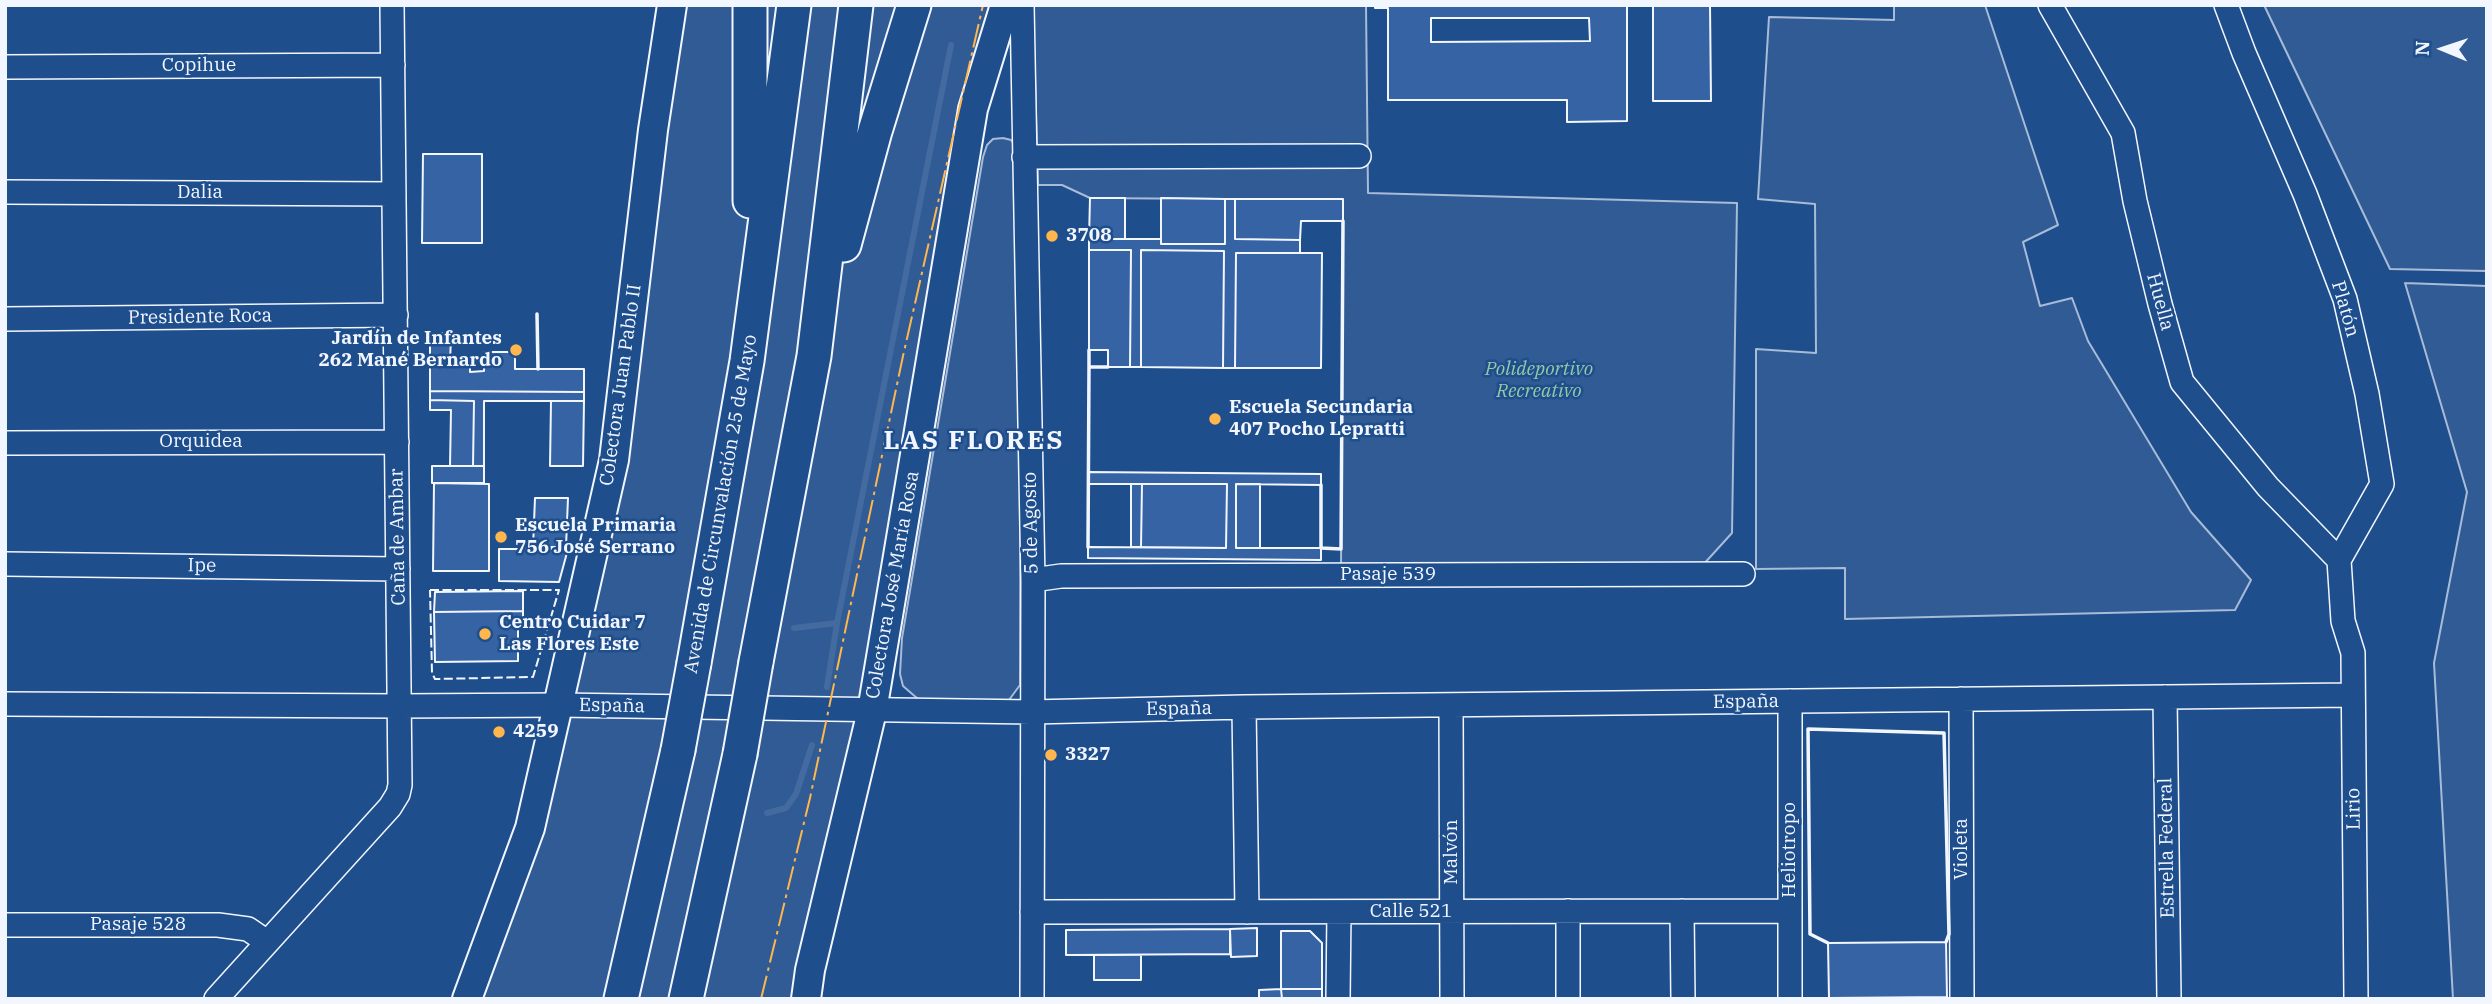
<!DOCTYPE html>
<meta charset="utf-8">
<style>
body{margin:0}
#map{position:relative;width:2492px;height:1004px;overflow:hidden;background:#1f4e8c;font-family:"IBM Plex Serif",serif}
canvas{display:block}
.frame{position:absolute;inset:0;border:7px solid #f2f6ff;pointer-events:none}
.north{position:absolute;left:2408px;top:14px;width:70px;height:70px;-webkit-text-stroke:5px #1f4e8c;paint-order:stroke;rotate:272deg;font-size:19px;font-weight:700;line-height:28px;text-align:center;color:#f2f6ff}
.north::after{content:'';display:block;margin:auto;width:24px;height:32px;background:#f2f6ff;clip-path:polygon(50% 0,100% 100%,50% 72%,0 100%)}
</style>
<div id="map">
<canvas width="2492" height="1004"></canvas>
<div class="frame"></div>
<div class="north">N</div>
</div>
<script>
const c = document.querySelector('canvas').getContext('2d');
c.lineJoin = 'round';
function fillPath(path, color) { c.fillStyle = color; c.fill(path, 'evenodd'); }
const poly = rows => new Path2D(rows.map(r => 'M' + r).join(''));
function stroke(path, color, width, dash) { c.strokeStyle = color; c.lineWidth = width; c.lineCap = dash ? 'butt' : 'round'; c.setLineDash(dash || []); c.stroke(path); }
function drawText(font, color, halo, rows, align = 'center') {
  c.font = font + ' "IBM Plex Serif",serif'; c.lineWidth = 5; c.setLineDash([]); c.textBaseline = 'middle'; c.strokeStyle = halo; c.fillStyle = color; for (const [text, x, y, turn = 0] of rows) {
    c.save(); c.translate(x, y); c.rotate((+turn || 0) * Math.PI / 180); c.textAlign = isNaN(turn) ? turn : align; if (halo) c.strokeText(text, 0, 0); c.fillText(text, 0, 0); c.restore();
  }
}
const built = poly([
 [672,5,1005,5,806,999,467,999,567,669,672,5],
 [1033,5,1366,5,1368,193,1737,203,1732,533,1702,566,1341,569,1343,200,1090,198,1062,185,1038,185,1033,5],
 [1894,5,1985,5,2058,225,2023,242,2040,306,2072,298,2088,341,2191,512,2251,580,2235,610,1845,619,1845,568,1756,569,1756,349,1816,353,1815,204,1758,199,1769,17,1894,20,1894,5],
 [2264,5,2487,5,2487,271,2390,269,2264,5],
 [1003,138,1011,140,1017,147,1021,227,1020,685,1009,700,1001,701,918,699,903,686,900,674,902,638,983,157,987,145,993,139,1003,138],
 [2405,283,2487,286,2487,999,2453,999,2434,663,2467,492,2405,283]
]);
const stream = poly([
 [794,628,837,623],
 [827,687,837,623,951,45],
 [767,813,786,808,796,794,812,745]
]);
const building = poly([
 [1375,5,1627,5,1627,121,1567,122,1567,100,1388,100,1388,8,1375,8,1375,5],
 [1431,18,1589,18,1590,41,1431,42,1431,18],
 [1653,5,1710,5,1711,101,1653,101,1653,5],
 [423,154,482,154,482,243,422,243,423,154],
 [1090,198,1125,198,1125,239,1089,239,1090,198],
 [1161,198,1225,199,1225,244,1161,244,1161,198],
 [1225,199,1235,199,1235,239,1300,240,1300,253,1236,253,1235,368,1223,368,1224,251,1141,250,1141,367,1130,367,1131,250,1089,250,1089,239,1161,239,1161,244,1225,244,1225,199],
 [1235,199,1343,199,1343,221,1301,221,1300,240,1235,239,1235,199],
 [1089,250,1131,250,1130,367,1108,367,1108,350,1089,350,1089,250],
 [1141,250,1224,251,1223,368,1141,367,1141,250],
 [1236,253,1322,253,1321,368,1235,368,1236,253],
 [430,333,451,333,450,365,470,365,470,372,484,371,484,352,515,352,515,369,584,369,584,392,430,391,430,333],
 [430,391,584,392,584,401,484,401,484,466,473,466,474,401,430,400,430,391],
 [430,400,474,401,473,466,450,466,451,410,430,410,430,400],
 [551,401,584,401,583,466,550,466,551,401],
 [432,466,484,466,484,483,432,483,432,466],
 [1088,472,1321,474,1321,485,1236,484,1236,548,1321,548,1321,560,1088,558,1088,547,1226,548,1227,484,1088,484,1088,472],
 [434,483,489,484,489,571,433,571,434,483],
 [1131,484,1142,484,1141,547,1131,547,1131,484],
 [1142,484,1227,484,1226,548,1141,547,1142,484],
 [1236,484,1260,484,1260,548,1236,548,1236,484],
 [535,498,568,498,566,547,533,547,535,498],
 [499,549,568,549,559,582,499,581,499,549],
 [523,591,523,611,434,612,435,592,523,591],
 [523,611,523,621,518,621,518,661,435,662,434,612,523,611],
 [1257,928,1257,956,1231,957,1230,929,1257,928],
 [1230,929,1230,954,1066,955,1066,930,1230,929],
 [1281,931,1310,931,1322,943,1322,989,1281,989,1281,931],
 [1946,942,1947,997,1829,998,1828,943,1946,942],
 [1094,955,1141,955,1141,980,1094,980,1094,955],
 [1281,989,1322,989,1322,999,1282,999,1281,989],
 [1281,989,1282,999,1259,999,1259,990,1281,989]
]);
const minor = poly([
 [1022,5,1033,580,1032,999],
 [2050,5,2123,133,2135,201,2160,304,2182,382,2268,487,2339,560],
 [2226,5,2244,53,2305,194,2345,299,2367,394,2382,484,2339,560,2343,621,2353,653,2356,999],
 [5,67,393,65],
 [1024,157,1359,156],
 [5,192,394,194],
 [5,319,396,315],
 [5,443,397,442],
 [5,564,398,569],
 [1033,580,1061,576,1743,574],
 [2165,697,2169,999],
 [1961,699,1962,999],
 [1790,701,1790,999],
 [5,704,400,706,559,705,1032,712,1244,707,2352,695],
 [1451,705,1452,999],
 [1244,707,1247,912],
 [1682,911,1683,999],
 [1032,912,1790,911],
 [5,925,218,925,248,929,267,942],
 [216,999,390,807,398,794,400,785,392,5],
 [1338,999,1339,912],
 [1568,999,1568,911]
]);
const major = poly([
 [467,999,530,828,614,460,653,130,672,5],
 [806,999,810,970,872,711,973,109,1005,5]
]);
const highway = poly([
 [750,201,750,5],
 [844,245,875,131,914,5],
 [756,662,814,356,856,5],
 [694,663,747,361,794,5],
 [621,999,678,750],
 [686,999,740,754]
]);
const highwayBridge = poly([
 [678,750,694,663],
 [740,754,756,662]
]);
const fence = poly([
 [430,590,559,590,533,677,435,679,432,673,430,590]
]);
const wall = poly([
 [537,314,538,369],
 [1089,350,1089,367,1108,367],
 [1321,485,1321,548,1341,549,1343,221],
 [1088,547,1089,367],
 [1828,943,1810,934,1808,729,1944,733,1949,934,1946,942]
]);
const power = poly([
 [761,999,810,798,903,356,983,5]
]);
const markers = [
 [1052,236,7,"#ffb74d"],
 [516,350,7,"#ffb74d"],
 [1215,419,7,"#ffb74d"],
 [501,537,7,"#ffb74d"],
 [485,634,7,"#ffb74d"],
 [499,732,7,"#ffb74d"],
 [1051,755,7,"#ffb74d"]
];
const streetNames = [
 ["Copihue",199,66],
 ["Dalia",200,193],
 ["Huella",2160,302,75],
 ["Platón",2345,309,74],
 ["Presidente Roca",200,317,-1],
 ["Colectora Juan Pablo II",621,385,-82],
 ["Orquidea",201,442],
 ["Avenida de Circunvalación 25 de Mayo",721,504,-80],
 ["5 de Agosto",1031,523,-91],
 ["Caña de Ambar",398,537,-91],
 ["Ipe",202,566,1],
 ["Pasaje 539",1388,575],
 ["Colectora José María Rosa",893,585,-80],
 ["España",1746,702,-1],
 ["España",612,706,1],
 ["España",1179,709,-1],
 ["Lirio",2354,809,-91],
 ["Estrella Federal",2167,848,-91],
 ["Violeta",1962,849,-90],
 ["Heliotropo",1790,850,-90],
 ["Malvón",1452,852,-90],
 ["Calle 521",1411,912],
 ["Pasaje 528",138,925]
];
const poiNames = [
 ["3708",1066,236],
 ["Jardín de Infantes",502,339,"right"],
 ["262 Mané Bernardo",502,361,"right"],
 ["Escuela Secundaria",1229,408],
 ["407 Pocho Lepratti",1229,430],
 ["Escuela Primaria",515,526],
 ["756 José Serrano",515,548],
 ["Centro Cuidar 7",499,623],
 ["Las Flores Este",499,645],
 ["4259",513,732],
 ["3327",1065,755]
];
const parkNames = [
 ["Polideportivo",1539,370],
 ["Recreativo",1539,392]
];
const districtNames = [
 ["LAS FLORES",974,441]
];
fillPath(built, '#305b95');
stroke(built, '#a8bbd7', 2);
stroke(stream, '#446ba0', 6);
fillPath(building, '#3563a3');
stroke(building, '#f2f6ff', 2);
stroke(minor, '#f2f6ff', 26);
stroke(major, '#f2f6ff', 32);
stroke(highway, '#f2f6ff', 37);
stroke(minor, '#1f4e8c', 23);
stroke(major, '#1f4e8c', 28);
stroke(highway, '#1f4e8c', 33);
stroke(highwayBridge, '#f2f6ff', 37, []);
stroke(highwayBridge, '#1f4e8c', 33);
stroke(fence, '#f2f6ff', 2, [9, 3.5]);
stroke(wall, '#f2f6ff', 3.5);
stroke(power, '#ffb74d', 2, [24, 5, 3.5, 5]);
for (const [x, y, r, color] of markers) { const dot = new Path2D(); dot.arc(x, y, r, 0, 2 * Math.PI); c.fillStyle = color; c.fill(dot); stroke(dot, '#1f4e8c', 2.5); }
drawText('19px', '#f2f6ff', '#1f4e8c', streetNames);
drawText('bold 19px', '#f2f6ff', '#1f4e8c', poiNames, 'left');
drawText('italic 19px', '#97c8a6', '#1f4e8c', parkNames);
c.letterSpacing = '2px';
drawText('bold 26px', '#f2f6ff', '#1f4e8c', districtNames);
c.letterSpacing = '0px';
</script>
